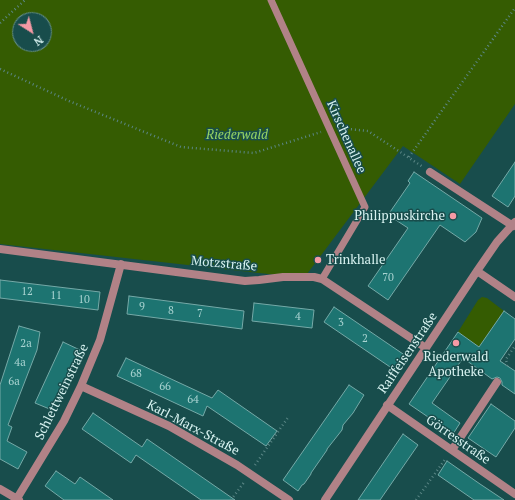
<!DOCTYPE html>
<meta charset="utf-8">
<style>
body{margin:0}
#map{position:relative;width:515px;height:500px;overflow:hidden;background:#184d4c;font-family:"PT Serif",serif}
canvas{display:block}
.north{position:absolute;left:12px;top:12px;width:40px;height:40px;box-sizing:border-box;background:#184d4c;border:1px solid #658f8e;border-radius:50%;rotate:144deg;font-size:11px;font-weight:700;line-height:16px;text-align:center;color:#d8f3f1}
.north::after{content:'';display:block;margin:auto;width:14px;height:18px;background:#f49aa5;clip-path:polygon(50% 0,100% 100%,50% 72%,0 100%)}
</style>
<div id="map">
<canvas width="515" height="500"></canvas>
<div class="north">N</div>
</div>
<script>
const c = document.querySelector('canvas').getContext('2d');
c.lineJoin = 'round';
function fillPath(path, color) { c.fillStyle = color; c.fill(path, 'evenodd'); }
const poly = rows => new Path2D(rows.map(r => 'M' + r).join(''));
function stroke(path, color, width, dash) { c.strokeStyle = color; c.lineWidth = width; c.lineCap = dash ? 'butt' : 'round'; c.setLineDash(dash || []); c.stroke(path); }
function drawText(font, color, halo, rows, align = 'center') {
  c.font = font + ' "PT Serif",serif'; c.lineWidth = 3; c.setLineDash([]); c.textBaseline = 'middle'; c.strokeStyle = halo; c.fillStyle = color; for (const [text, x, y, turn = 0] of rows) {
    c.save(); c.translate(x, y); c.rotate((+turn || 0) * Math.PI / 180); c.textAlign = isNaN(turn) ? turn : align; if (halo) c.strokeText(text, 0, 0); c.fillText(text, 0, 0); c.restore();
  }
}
const green = poly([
 [0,0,515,0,515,104,460,184,403,146,304,278,0,244],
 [20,20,44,20,44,44,20,44],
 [482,297,487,298,504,311,479,347,458,332,478,300]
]);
const building = poly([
 [515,162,515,196,508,207,492,196,515,162],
 [414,172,482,218,476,232,465,242,440,225,388,300,368,286,408,228,388,215,410,183,408,181,414,172],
 [0,280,100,292,98,310,0,298,0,280],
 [129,296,244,311,242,329,127,314,129,296],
 [254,303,314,310,312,328,252,321,254,303],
 [334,307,406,356,396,371,324,322,334,307],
 [504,311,515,319,515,339,500,361,515,371,515,394,502,385,502,382,500,378,497,377,492,379,463,358,432,403,460,423,453,434,409,404,458,332,479,347,504,311],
 [19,326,40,332,37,350,8,425,12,427,7,441,27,452,18,469,0,459,0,385,19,326],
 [63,342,80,350,52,410,35,403,63,342],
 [126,358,212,398,218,390,277,431,266,446,207,406,203,416,117,376,126,358],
 [349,385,364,395,353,413,343,425,342,430,327,449,327,450,311,473,311,474,304,484,302,485,298,491,283,480,349,385],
 [491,404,515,421,515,428,496,457,468,438,491,404],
 [93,413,142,447,147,439,235,500,201,500,136,455,131,463,82,429,93,413],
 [403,434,418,445,380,500,358,500,403,434],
 [447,461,480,484,504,500,474,500,438,475,447,461],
 [56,471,75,484,80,477,113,500,64,500,45,486,56,471]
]);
const path = poly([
 [0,23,25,0],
 [0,69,69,101,181,147,254,153,321,132],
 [339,128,368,131,423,167],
 [409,157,515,8],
 [507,366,506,359,515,346],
 [255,465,289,416],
 [231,500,245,481],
 [416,500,446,458]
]);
const lane = poly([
 [271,0,365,207,322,279]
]);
const street = poly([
 [430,172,513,226],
 [0,249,245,281,259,280,283,277,314,277,322,279,426,348],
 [477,271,515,297],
 [81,386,169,426,237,465,289,500],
 [387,405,515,494],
 [452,450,497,382],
 [0,489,19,500],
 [16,500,64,421,81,386,100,340,121,264],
 [325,500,477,271,497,242,515,222]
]);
const markers = [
 [453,216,4,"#f49aa5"],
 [318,260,4,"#f49aa5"],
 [456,343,4,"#f49aa5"]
];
const numberNames = [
 ["70",388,278],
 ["12",27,292],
 ["11",56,296],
 ["10",84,300],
 ["9",142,307],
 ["8",171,311],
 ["7",200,314],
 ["4",298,317],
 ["3",341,323],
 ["2",365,339],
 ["2a",26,344],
 ["4a",20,363],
 ["68",136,374],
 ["6a",14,382],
 ["66",165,387],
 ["64",193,400]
];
const parkNames = [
 ["Riederwald",237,135]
];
const streetNames = [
 ["Kirschenallee",346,137,66],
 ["Motzstraße",224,264,5],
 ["Raiffeisenstraße",408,353,-56],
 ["Schlettweinstraße",62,392,-64],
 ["Karl-Marx-Straße",193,428,28],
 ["Görresstraße",458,440,35]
];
const poiNames = [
 ["Philippuskirche",445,216],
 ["Trinkhalle",326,260,"left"],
 ["Riederwald",456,357,"center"],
 ["Apotheke",456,372,"center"]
];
fillPath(green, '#355c02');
fillPath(building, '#1d7471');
stroke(building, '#75a9a7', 1);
stroke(path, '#5b8786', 2.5, [1, 3]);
stroke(lane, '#b18287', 7);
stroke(street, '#b18287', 8);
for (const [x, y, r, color] of markers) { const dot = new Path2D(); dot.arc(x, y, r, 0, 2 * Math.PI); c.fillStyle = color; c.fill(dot); stroke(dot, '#184d4c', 1.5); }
drawText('11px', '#a9d3d1', null, numberNames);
drawText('italic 13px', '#99d662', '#184d4c', parkNames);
drawText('13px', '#d8f3f1', '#184d4c', streetNames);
drawText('13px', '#d8f3f1', '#184d4c', poiNames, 'right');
</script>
